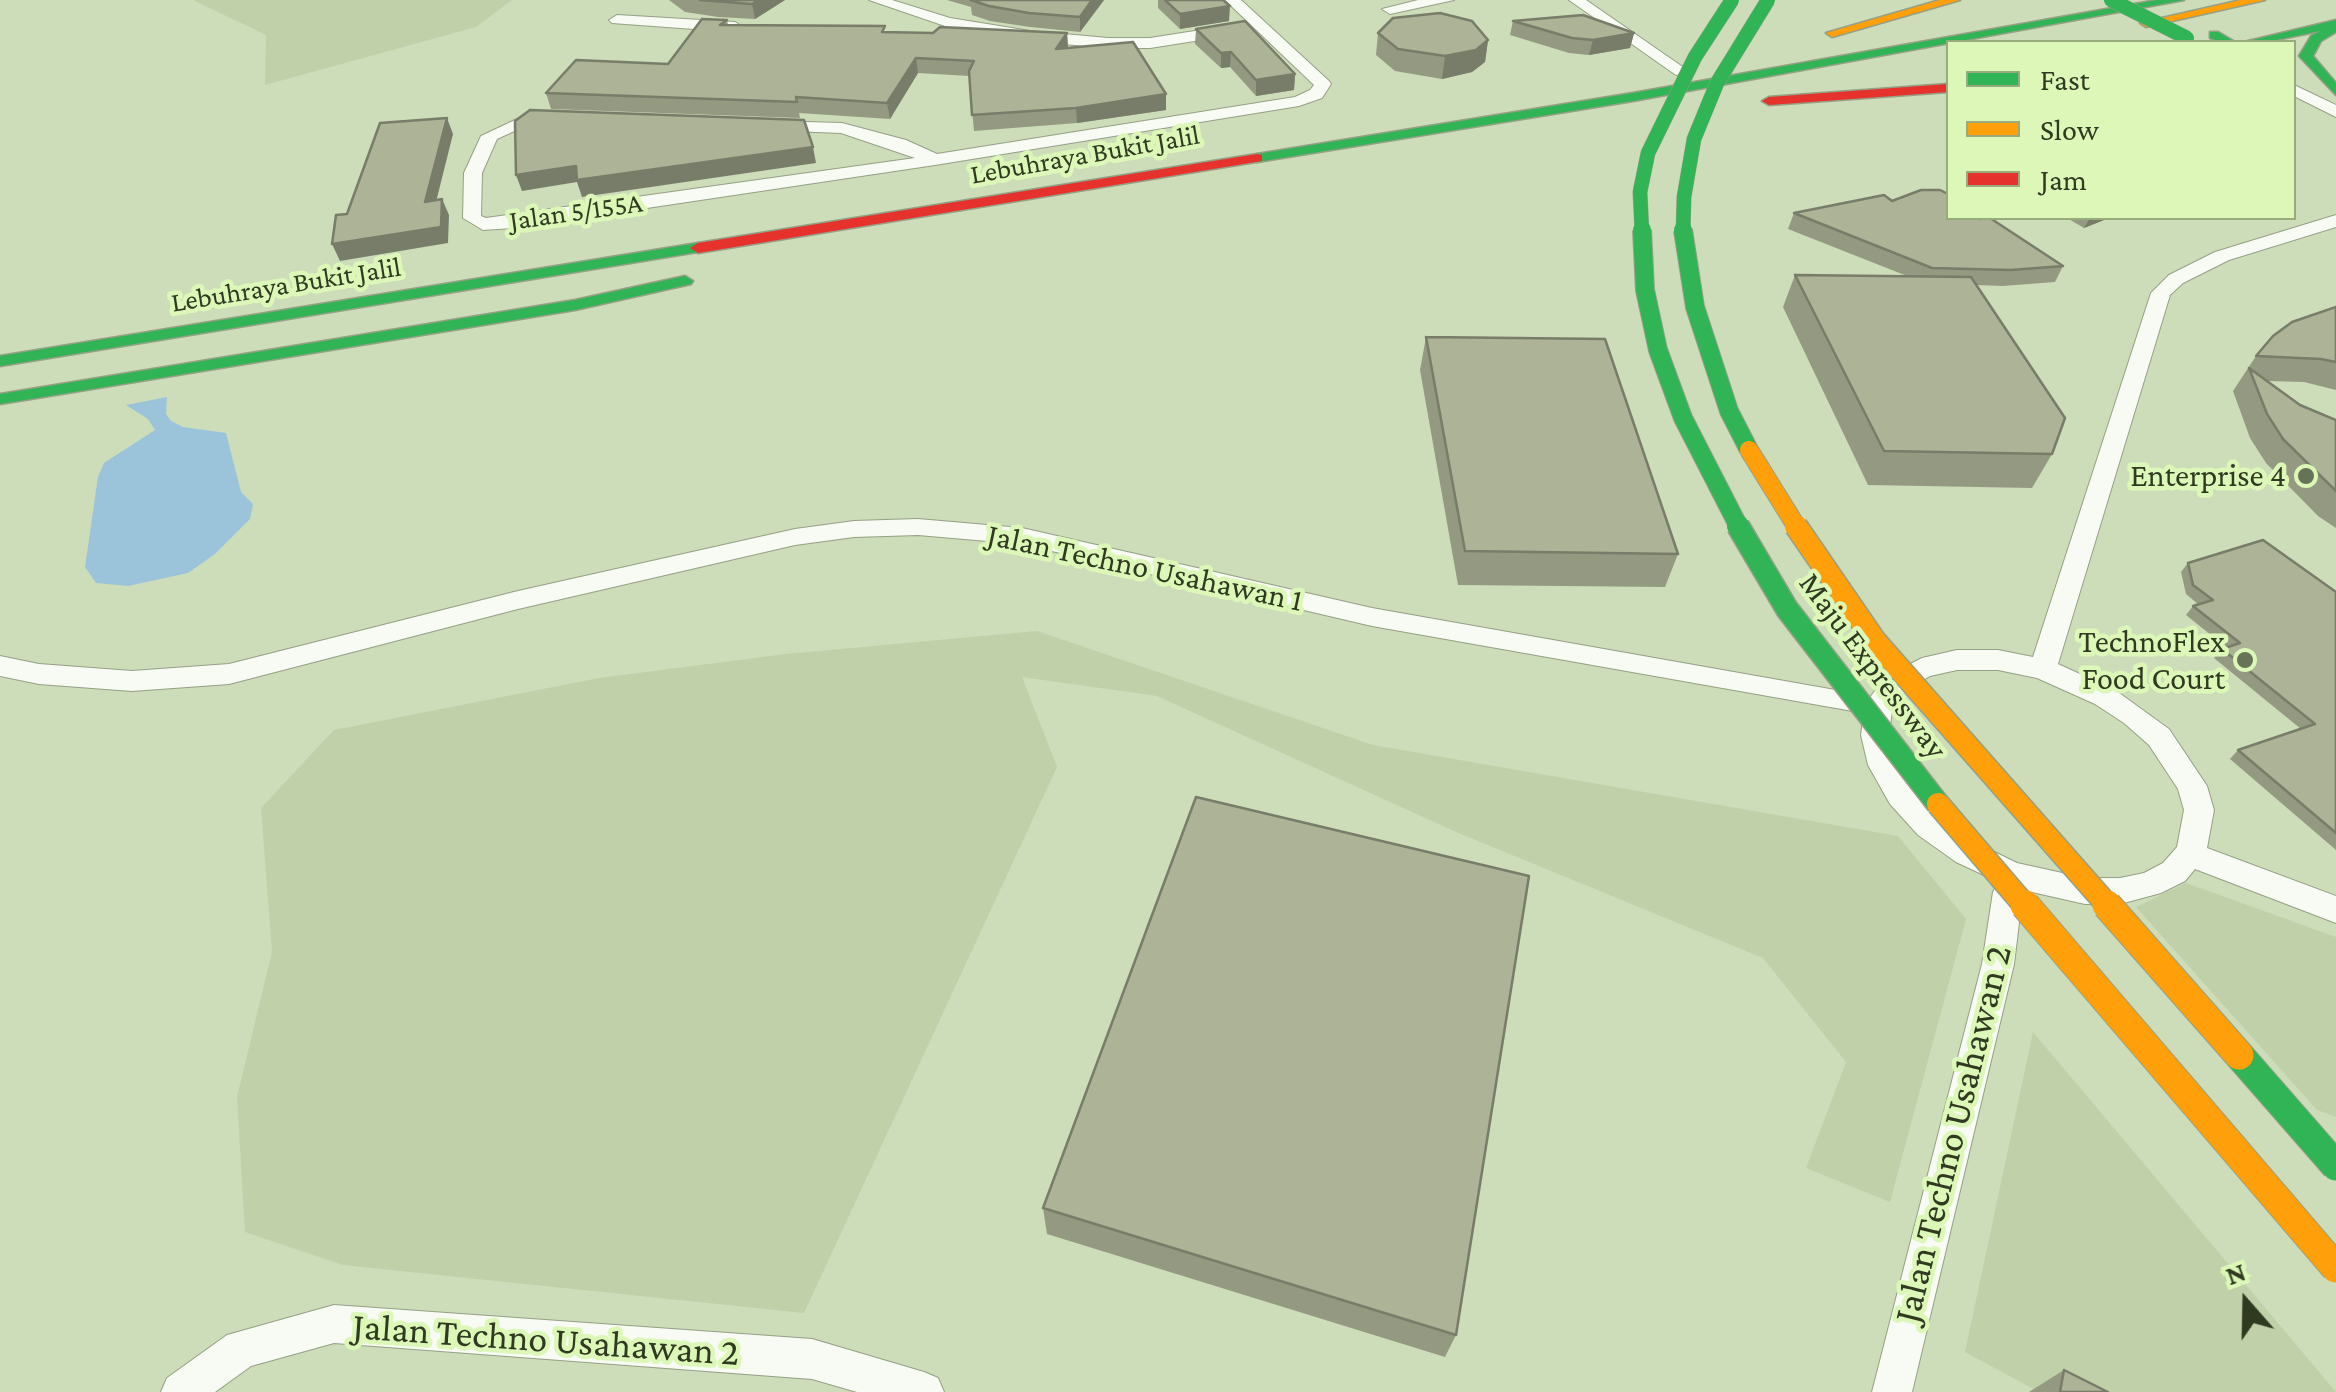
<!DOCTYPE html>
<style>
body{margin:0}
#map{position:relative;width:2336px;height:1392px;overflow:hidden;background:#cddcb9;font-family:"Crimson Pro",serif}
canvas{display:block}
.legend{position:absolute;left:1946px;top:40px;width:350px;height:180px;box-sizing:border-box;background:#dcf7b8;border:2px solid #97ab7c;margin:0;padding:12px 18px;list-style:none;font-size:30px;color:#2f3a21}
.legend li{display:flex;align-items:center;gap:20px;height:50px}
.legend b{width:50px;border:2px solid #97ab7c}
.north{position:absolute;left:2196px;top:1252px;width:100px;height:100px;-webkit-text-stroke:8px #dcf7b8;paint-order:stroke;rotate:340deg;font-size:28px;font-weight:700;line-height:40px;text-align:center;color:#2f3a21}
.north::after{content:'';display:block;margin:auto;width:35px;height:45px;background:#2f3a21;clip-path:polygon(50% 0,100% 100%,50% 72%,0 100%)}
</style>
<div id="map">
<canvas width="2336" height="1392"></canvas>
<ul class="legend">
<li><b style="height:12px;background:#30b455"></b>Fast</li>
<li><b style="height:12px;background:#ff9f0a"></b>Slow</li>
<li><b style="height:12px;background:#e5322d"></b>Jam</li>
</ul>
<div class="north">N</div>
</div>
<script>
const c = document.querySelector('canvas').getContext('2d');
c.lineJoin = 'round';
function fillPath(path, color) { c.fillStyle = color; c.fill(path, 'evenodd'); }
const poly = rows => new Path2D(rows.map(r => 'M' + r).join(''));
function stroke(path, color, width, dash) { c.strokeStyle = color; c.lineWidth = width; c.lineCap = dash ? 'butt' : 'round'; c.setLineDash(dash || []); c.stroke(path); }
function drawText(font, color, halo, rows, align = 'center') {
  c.font = font + ' "Crimson Pro",serif'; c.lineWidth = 9; c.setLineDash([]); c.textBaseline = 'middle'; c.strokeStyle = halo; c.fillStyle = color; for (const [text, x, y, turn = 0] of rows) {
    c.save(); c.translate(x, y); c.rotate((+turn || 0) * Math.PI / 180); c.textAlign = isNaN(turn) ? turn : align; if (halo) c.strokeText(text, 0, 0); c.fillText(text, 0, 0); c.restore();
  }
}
const green = poly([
 [193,0,512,0,476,27,265,85,266,35],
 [1037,631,1373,745,1898,836,1966,919,1890,1202,1806,1168,1846,1062,1763,958,1456,832,1157,696,1022,677,1057,767,804,1313,343,1265,245,1232,237,1097,272,952,261,808,334,730,599,678,786,654],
 [2186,883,2336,937,2336,1117,2317,1110,2136,907],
 [2033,1032,2336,1392,2039,1392,1965,1352]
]);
const water = poly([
 [167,397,166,414,171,421,183,427,226,433,241,492,253,504,250,519,215,554,188,573,128,586,96,583,85,567,98,477,104,463,155,430,148,419,126,405]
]);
const street = poly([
 [869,0,892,0,950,18,1030,31,1108,38,1150,38,1233,25,1241,30,1233,35,1150,48,1108,48,1030,41,948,27,869,0],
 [1225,0,1241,0,1329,81,1331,84,1322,98,1299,106,935,165,513,228,483,230,463,218,464,173,481,136,532,112,558,118,549,123,534,122,497,139,482,173,481,216,486,218,915,158,841,133,766,130,766,122,772,121,842,123,906,140,937,154,1295,97,1310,90,1314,85,1225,0],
 [1418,0,1454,0,1390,14,1382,9,1418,0],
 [1569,0,1586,0,1690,72,1676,75,1569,0],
 [617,15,735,22,743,27,735,32,612,23,609,20,617,15],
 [2294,85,2336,105,2336,117,2294,96,2294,85],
 [2336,215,2336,227,2229,260,2183,283,2170,295,2058,664,2115,690,2169,729,2207,786,2214,810,2207,848,2336,896,2336,923,2195,869,2185,881,2161,893,2120,904,2085,904,2023,890,2014,964,1912,1392,1872,1392,1982,964,1993,892,1999,882,1956,862,1918,835,1890,804,1868,765,1861,735,1864,713,1372,626,1022,544,918,535,854,537,795,545,518,609,229,684,132,691,39,684,0,676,0,656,39,664,132,671,229,664,518,591,795,529,854,521,918,519,1022,528,1372,608,1858,694,1869,699,1885,677,1922,658,1957,650,1998,650,2033,657,2151,293,2169,275,2215,252,2336,215],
 [1957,670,1998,670,2037,678,2095,704,2124,723,2149,745,2178,789,2184,810,2177,847,2163,863,2144,873,2120,878,2085,878,2017,863,1978,844,1940,817,1910,788,1896,764,1889,735,1892,710,1905,691,1930,676,1957,670],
 [334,1305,812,1339,924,1372,938,1378,944,1392,857,1392,812,1379,334,1343,251,1366,215,1392,161,1392,167,1378,227,1335,334,1305]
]);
const fast = poly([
 [2157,0,2184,0,1633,101,1257,162,1250,158,1257,154,1633,93,2157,0],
 [2336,20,2336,32,2321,41,2313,56,2336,83,2336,95,2299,56,2311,36,2320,31,2266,42,2244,42,2336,20],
 [2210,32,2218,32,2235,42,2220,42,2210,38,2210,32],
 [698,243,704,245,704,251,0,366,0,356,698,243],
 [685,276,693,281,691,284,575,310,0,404,0,394,575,300,685,276]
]);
const slow = poly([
 [1940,0,1960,0,1832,37,1826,33,1940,0],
 [2241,0,2265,0,2146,27,2140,23,2241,0]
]);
const jam = poly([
 [1948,84,1948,92,1769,105,1762,101,1769,97,1948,84],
 [1257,154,1262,155,1262,161,698,253,690,248,698,243,1257,154]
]);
const fastBridgeFar3 = poly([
 [2111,0,2187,38],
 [1642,233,1640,192,1648,153,1695,57,1732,0],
 [1683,233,1684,197,1694,139,1717,83,1768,0]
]);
const fastBridgeFar2 = poly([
 [1642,230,1645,290,1658,350,1683,418,1740,529],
 [1683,230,1695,307,1729,411,1749,450]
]);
const fastBridgeFar1 = poly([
 [1738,526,1787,609,1938,804]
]);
const fastBridge = poly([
 [2239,1055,2336,1166]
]);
const slowBridgeFar2 = poly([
 [1749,450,1798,529]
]);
const slowBridgeFar1 = poly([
 [1796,526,1875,641,2110,908],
 [1938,804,2027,908]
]);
const slowBridge = poly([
 [2025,905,2336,1268],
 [2107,905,2239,1055]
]);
const wall = poly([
 [669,0,785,0,755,19,718,17,685,12],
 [947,0,1108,0,1104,0,1080,32,1030,27,990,21,972,15,971,7],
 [1158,0,1223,0,1229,21,1180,29,1158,8],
 [727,20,728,25,886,32,1067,33,1068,48,1166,110,1077,123,974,131,969,76,918,73,890,119,799,113,800,118,551,109,546,93,668,64],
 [1513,21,1634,33,1630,48,1589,55,1569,53,1510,35],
 [1196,29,1295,74,1294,90,1256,96,1230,67,1221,68,1195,44],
 [1378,33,1488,40,1485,62,1472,72,1442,79,1395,71,1376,55],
 [1892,201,1948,218,2063,266,2055,282,2003,286,1976,285,2052,454,2032,488,1868,485,1783,307,1795,275,1907,276,1788,229,1794,213],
 [2067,218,2109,218,2084,228],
 [2336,307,2336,390,2304,382,2267,381,2300,405,2336,420,2336,528,2318,516,2266,463,2250,438,2233,391,2256,356],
 [1426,337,1678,554,1665,587,1458,585,1420,370],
 [2188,563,2336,592,2336,850,2230,759,2238,750,2301,729,2214,658,2222,649,2226,647,2186,615,2193,606,2199,605,2186,594,2181,572],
 [1043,1208,1456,1335,1445,1357,1047,1234],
 [2064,1370,2108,1392,2029,1392]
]);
const shadedWall = poly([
 [759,0,785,0,755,19,752,4],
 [1092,0,1104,0,1080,32,1080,17],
 [1230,6,1229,21,1180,29,1180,14],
 [1067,33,1068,48,1056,49],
 [1634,33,1630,48,1589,55,1593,40],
 [1488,40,1485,62,1472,72,1442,79,1445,56],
 [1231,52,1230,67,1221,68,1221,53],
 [916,58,918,73,890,119,887,103],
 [1295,74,1294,90,1256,96,1256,80],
 [1166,94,1166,110,1077,123,1076,108],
 [447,118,453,134,432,218,425,202],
 [813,147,816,163,582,197,577,182,522,191,516,175,576,166],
 [442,199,449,215,448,243,340,261,332,244],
 [2090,218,2109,218,2084,228]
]);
const building = poly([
 [700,0,759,0,752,4,700,0],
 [971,0,1092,0,1080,17,1029,13,989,6,971,0],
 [1165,0,1223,0,1230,6,1180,14,1165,0],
 [1440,13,1472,21,1488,40,1476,50,1445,56,1398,49,1378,33,1393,18,1440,13],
 [1583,15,1634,33,1593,40,1572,38,1513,21,1583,15],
 [702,19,727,20,720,25,885,26,882,32,933,33,940,27,1067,33,1056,49,1133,42,1166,94,1076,108,972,115,969,71,974,61,916,58,887,103,796,97,797,102,546,93,576,60,668,64,702,19],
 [1245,21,1295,74,1256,80,1231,52,1221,53,1196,29,1245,21],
 [530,110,804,120,813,147,577,180,576,166,516,175,515,121,530,110],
 [447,118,425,202,442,199,441,227,332,244,336,215,347,214,380,123,447,118],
 [1921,190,1940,190,1948,194,1948,218,1978,218,1980,219,1990,218,2063,266,2011,270,1932,268,1794,213,1884,195,1892,201,1921,190],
 [1795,275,1971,277,2065,418,2052,454,1884,451,1795,275],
 [2336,307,2336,362,2321,359,2256,356,2273,336,2292,322,2336,307],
 [1426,337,1605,339,1678,554,1465,551,1426,337],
 [2249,368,2300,405,2336,420,2336,491,2283,439,2267,414,2249,368],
 [2263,540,2336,592,2336,833,2238,750,2315,724,2222,649,2240,643,2193,606,2213,600,2193,585,2188,563,2263,540],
 [1196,797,1529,876,1456,1335,1043,1208,1196,797],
 [2064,1370,2108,1392,2060,1392,2064,1370]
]);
const markers = [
 [2306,476,10,"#667356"],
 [2245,660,10,"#667356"]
];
const farStreetnames = [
 ["Lebuhraya Bukit Jalil",1085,155,-10],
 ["Jalan 5/155A",576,212,-8],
 ["Lebuhraya Bukit Jalil",286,285,-9]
];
const poiNames = [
 ["Enterprise 4",2286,476],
 ["TechnoFlex",2225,642],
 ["Food Court",2225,679]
];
const streetNames = [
 ["Jalan Techno Usahawan 1",1145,568,12],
 ["Maju Expressway",1873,666,53]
];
const nearStreetnames = [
 ["Jalan Techno Usahawan 2",1953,1134,-76],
 ["Jalan Techno Usahawan 2",546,1340,4]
];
fillPath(green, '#c0d1a9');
fillPath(water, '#9bc4da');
stroke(street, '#95a085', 2);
stroke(fast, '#95a085', 3);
stroke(slow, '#95a085', 3);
stroke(jam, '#95a085', 3);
fillPath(street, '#f8faf4');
fillPath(fast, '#30b455');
fillPath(slow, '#ff9f0a');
fillPath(jam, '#e5322d');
stroke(fastBridgeFar3, '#95a085', 15, []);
stroke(fastBridgeFar2, '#95a085', 20, []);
stroke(fastBridgeFar1, '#95a085', 25, []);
stroke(fastBridge, '#95a085', 31, []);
stroke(slowBridgeFar2, '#95a085', 20, []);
stroke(slowBridgeFar1, '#95a085', 25, []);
stroke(slowBridge, '#95a085', 31, []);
stroke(fastBridgeFar3, '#30b455', 14);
stroke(fastBridgeFar2, '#30b455', 18);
stroke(fastBridgeFar1, '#30b455', 22);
stroke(fastBridge, '#30b455', 29);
stroke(slowBridgeFar2, '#ff9f0a', 18);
stroke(slowBridgeFar1, '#ff9f0a', 22);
stroke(slowBridge, '#ff9f0a', 29);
fillPath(wall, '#949a81');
fillPath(shadedWall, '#787d69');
fillPath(building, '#acb396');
stroke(building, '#787d69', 2.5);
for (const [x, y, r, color] of markers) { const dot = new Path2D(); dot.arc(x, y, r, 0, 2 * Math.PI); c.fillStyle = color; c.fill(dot); stroke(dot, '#dcf7b8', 4); }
drawText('28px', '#2f3a21', '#dcf7b8', farStreetnames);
drawText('32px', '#2f3a21', '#dcf7b8', poiNames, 'right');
drawText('32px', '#2f3a21', '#dcf7b8', streetNames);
drawText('38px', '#2f3a21', '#dcf7b8', nearStreetnames);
</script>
